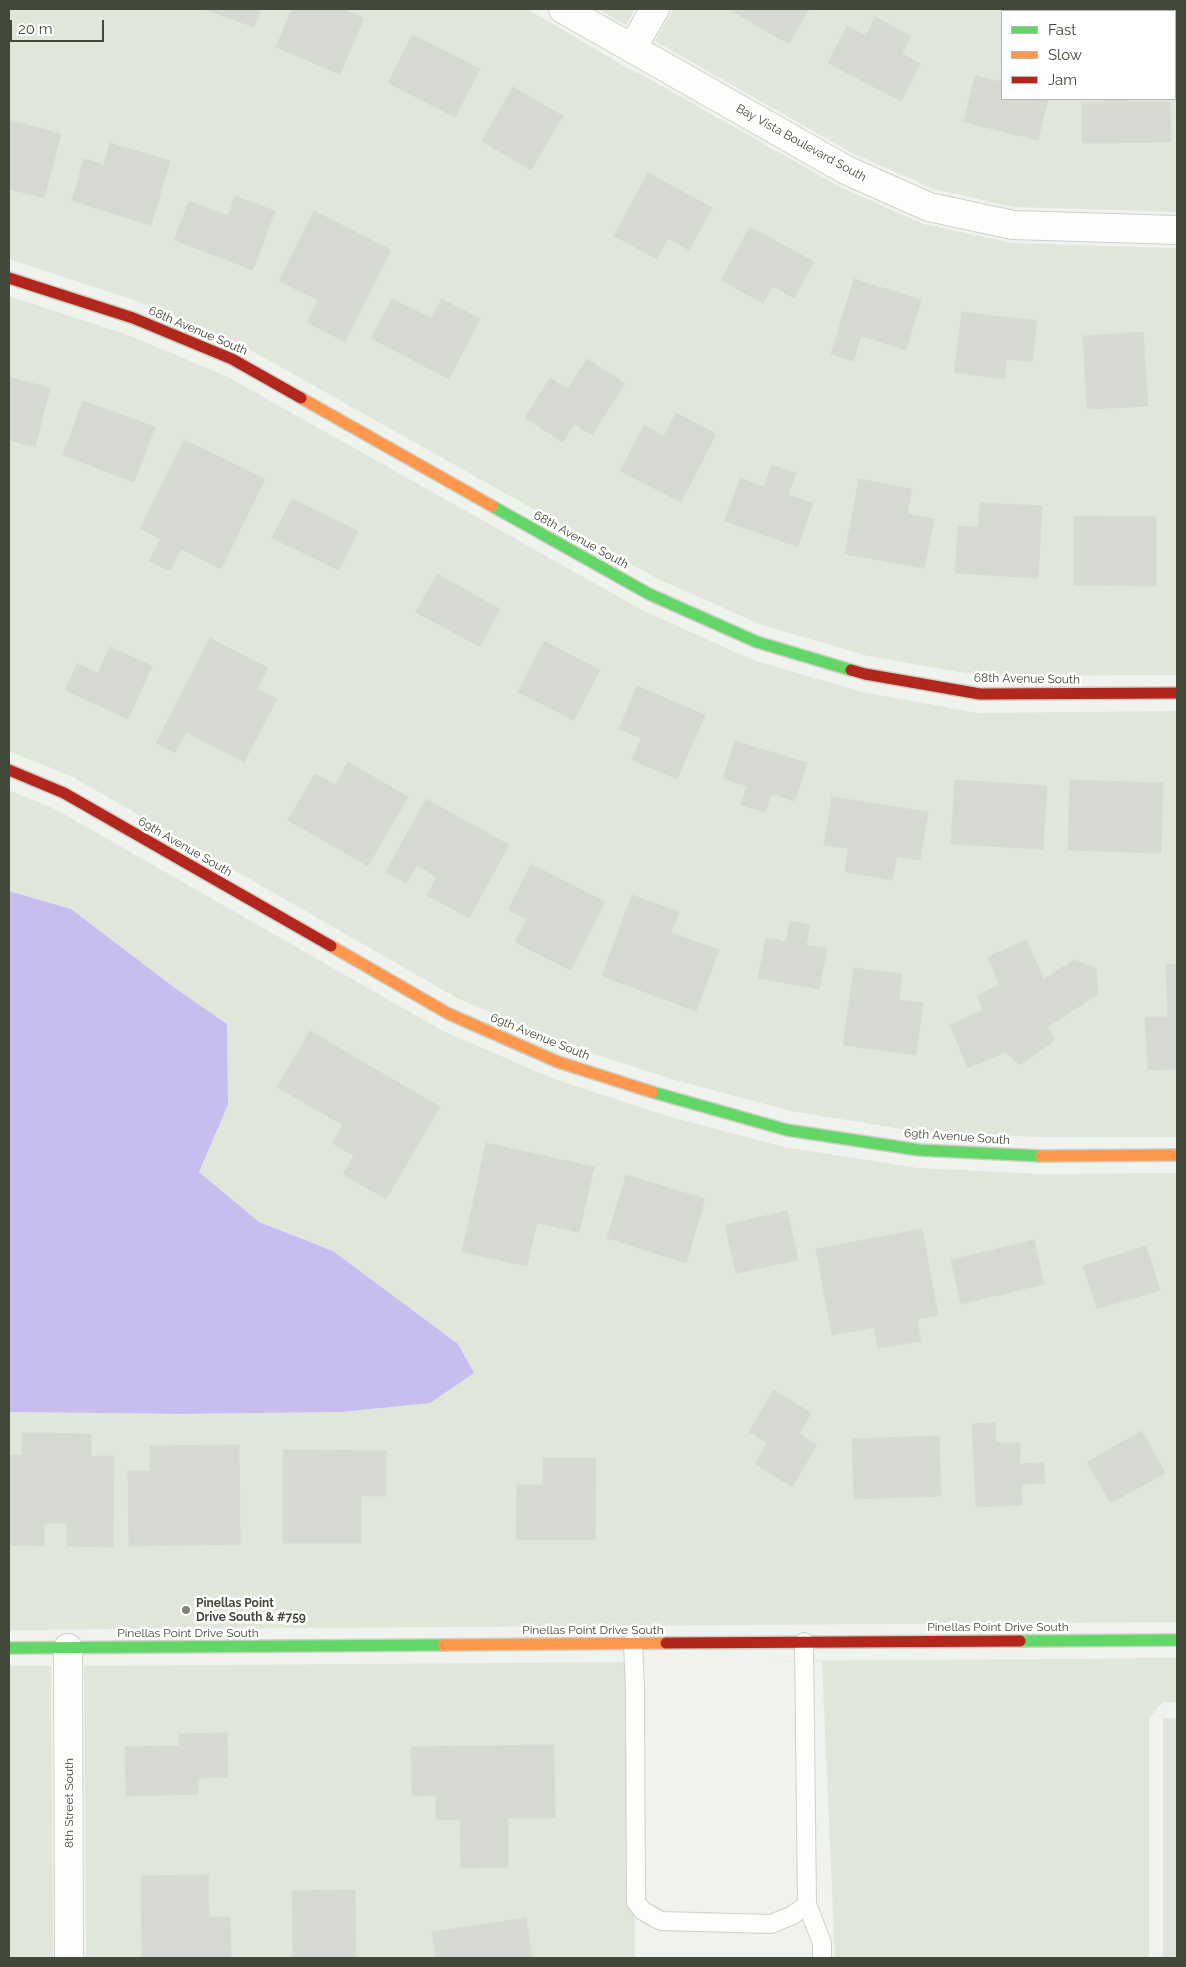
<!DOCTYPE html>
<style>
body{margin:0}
#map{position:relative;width:1186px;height:1967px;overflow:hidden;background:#f0f2ed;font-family:Raleway,sans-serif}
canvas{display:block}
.frame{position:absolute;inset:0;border:10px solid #434938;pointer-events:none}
.legend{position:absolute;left:1001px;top:10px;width:175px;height:90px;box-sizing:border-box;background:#fff;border:1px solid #b4b6af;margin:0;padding:6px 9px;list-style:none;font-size:15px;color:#434938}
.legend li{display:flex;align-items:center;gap:10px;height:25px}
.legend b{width:25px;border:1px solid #b4b6af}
.scale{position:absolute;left:10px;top:20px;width:94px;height:22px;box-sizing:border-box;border:2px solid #434938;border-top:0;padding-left:6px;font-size:15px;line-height:18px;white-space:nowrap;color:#434938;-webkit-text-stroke:4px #fff;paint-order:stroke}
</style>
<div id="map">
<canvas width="1186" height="1967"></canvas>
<div class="frame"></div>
<ul class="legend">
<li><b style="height:6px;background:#63d668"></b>Fast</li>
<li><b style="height:6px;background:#ff974d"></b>Slow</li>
<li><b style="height:6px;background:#b3261e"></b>Jam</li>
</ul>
<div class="scale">20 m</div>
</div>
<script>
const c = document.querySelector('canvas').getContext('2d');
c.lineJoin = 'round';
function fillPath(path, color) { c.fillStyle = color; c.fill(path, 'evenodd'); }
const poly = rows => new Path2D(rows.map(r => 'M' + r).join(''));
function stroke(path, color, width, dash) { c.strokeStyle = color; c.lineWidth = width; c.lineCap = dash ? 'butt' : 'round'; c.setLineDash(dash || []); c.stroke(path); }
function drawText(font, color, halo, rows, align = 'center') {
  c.font = font + ' Raleway,sans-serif'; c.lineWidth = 5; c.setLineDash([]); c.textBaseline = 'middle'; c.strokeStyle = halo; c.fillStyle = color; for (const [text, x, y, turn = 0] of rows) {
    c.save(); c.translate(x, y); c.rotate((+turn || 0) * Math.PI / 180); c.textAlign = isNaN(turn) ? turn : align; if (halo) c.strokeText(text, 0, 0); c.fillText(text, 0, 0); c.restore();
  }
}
const residential = poly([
 [9,9,527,9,636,73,637,72,838,186,923,224,1012,243,1177,248,1177,675,982,676,868,656,762,625,656,578,238,343,137,301,9,259],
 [598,9,635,9,626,25],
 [674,9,1177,9,1177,212,1014,207,934,189,852,153,655,41],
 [1002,11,1175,11,1175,99,1002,99],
 [9,296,128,335,226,376,642,610,753,660,862,692,978,713,1177,711,1177,1137,1041,1137,920,1132,791,1111,675,1080,564,1044,455,997,71,776,9,751],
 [9,790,57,810,443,1031,554,1079,667,1116,784,1147,918,1168,1041,1174,1177,1173,1177,1622,9,1630,9,1412,180,1414,342,1412,430,1403,458,1344,333,1251,259,1222,199,1172,228,1105,227,1024,175,988,71,909,9,891],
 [1177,1658,1177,1702,1163,1702,1149,1718,1149,1958,835,1958,822,1662,766,1661],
 [631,1662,635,1958,86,1958,84,1666],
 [9,1666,51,1666,53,1958,9,1958]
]);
const parking = poly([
 [1163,1718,1177,1718,1177,1958,1163,1958]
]);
const water = poly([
 [9,891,71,909,175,988,227,1024,228,1105,199,1172,259,1222,333,1251,458,1344,474,1373,430,1403,342,1412,180,1414,9,1412]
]);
const building = poly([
 [202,9,261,9,254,27,202,9],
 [292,9,343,9,364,18,340,74,276,47,292,9],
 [733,9,809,9,789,44,732,11,733,9],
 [875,17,911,36,902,54,920,64,901,101,828,63,847,26,866,36,875,17],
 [412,35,480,69,455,117,388,83,412,35],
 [975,76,1002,82,1002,99,1048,99,1038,140,964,122,975,76],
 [513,87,563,116,531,170,482,141,513,87],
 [1104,99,1126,99,1126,102,1170,102,1171,142,1082,143,1082,103,1104,103,1104,99],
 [9,120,61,134,44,198,9,189,9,120],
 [110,143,170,161,151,225,72,201,84,159,104,165,110,143],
 [648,173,712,208,689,250,668,238,657,259,614,236,648,173],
 [235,196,275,211,253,270,174,240,189,201,228,216,235,196],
 [314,211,391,250,345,342,307,322,318,300,279,281,314,211],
 [750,227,814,262,794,298,773,286,763,303,721,280,750,227],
 [854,279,921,300,906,350,861,336,853,361,831,354,854,279],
 [392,299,431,318,442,299,480,319,449,379,371,338,392,299],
 [962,312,1037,321,1032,362,1007,359,1004,379,954,372,962,312],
 [1143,332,1148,406,1087,409,1083,336,1143,332],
 [587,359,625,383,592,435,574,424,563,442,525,418,550,378,568,389,587,359],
 [9,377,50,388,35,447,9,440,9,377],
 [83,401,155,427,134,482,63,455,83,401],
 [676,413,716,434,681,502,620,471,644,425,664,436,676,413],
 [184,440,265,479,221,569,181,549,170,571,149,561,161,539,140,529,184,440],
 [772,465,796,473,788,495,813,503,798,547,725,521,740,478,764,487,772,465],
 [859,479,912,489,907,514,934,519,924,568,845,554,859,479],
 [292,499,358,531,339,570,272,538,292,499],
 [980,503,1042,506,1038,578,955,573,958,526,978,527,980,503],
 [1074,516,1156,517,1156,586,1074,585,1074,516],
 [437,574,500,609,480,647,416,612,437,574],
 [210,638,268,668,257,689,277,699,244,762,186,732,175,753,156,743,210,638],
 [544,641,600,670,574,720,518,692,544,641],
 [110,647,152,666,128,719,65,690,77,664,98,673,110,647],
 [637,686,705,715,677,779,632,760,641,738,619,729,637,686],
 [735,741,807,763,795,801,771,794,765,812,741,805,747,786,723,778,735,741],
 [348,762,408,797,368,866,288,820,315,774,335,785,348,762],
 [955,780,1047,786,1043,849,951,844,955,780],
 [1070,780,1163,783,1161,853,1068,850,1070,780],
 [832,797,928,812,920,860,897,856,892,880,845,872,848,848,824,845,832,797],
 [426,799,509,845,469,918,427,895,437,877,417,865,406,883,386,872,426,799],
 [531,864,605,902,571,970,515,942,527,919,508,910,531,864],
 [632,895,679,912,671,933,719,950,696,1011,602,976,632,895],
 [790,921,810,925,806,945,827,949,819,989,758,978,766,938,786,942,790,921],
 [1026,940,1044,979,1074,960,1096,968,1098,994,1047,1027,1055,1040,1020,1065,1005,1052,968,1068,950,1025,983,1010,977,996,999,984,988,957,1026,940],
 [1166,964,1177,964,1177,1069,1148,1070,1145,1017,1168,1017,1166,964],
 [854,968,902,974,899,1000,923,1003,916,1055,843,1045,854,968],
 [310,1031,440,1107,386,1199,343,1174,354,1156,332,1143,343,1125,277,1087,310,1031],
 [486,1143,594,1167,579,1232,537,1223,527,1266,462,1252,486,1143],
 [626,1175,705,1199,686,1263,607,1238,626,1175],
 [787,1211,798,1260,736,1273,725,1225,787,1211],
 [922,1229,938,1315,917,1319,921,1341,878,1348,874,1327,832,1335,816,1249,922,1229],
 [1034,1240,1044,1284,961,1304,951,1260,1034,1240],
 [1146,1246,1160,1290,1097,1309,1083,1266,1146,1246],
 [774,1390,811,1413,799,1434,817,1445,792,1487,755,1464,767,1443,749,1432,774,1390],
 [995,1423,996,1443,1020,1443,1020,1464,1044,1463,1045,1483,1021,1484,1022,1505,976,1507,972,1424,995,1423],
 [1142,1431,1165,1473,1111,1503,1087,1462,1142,1431],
 [22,1433,91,1434,91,1456,114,1456,113,1547,67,1546,67,1523,44,1523,44,1546,9,1545,9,1455,22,1455,22,1433],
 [939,1436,941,1496,854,1499,852,1439,939,1436],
 [239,1445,240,1544,129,1546,128,1471,150,1471,150,1446,239,1445],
 [283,1450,386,1451,386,1496,361,1496,361,1543,283,1543,283,1450],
 [543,1458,596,1458,595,1540,516,1540,517,1485,543,1485,543,1458],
 [227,1733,228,1777,198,1778,198,1794,126,1796,125,1747,179,1746,179,1734,227,1733],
 [554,1745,555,1818,508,1818,508,1867,461,1868,460,1820,436,1820,436,1795,412,1796,411,1747,554,1745],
 [208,1875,209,1917,230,1917,231,1958,142,1958,141,1876,208,1875],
 [355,1890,356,1958,293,1958,292,1891,355,1890],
 [526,1918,532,1958,436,1958,432,1932,526,1918]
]);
const lane = poly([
 [633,1643,635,1689,636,1902,643,1911,661,1921,771,1924,793,1915,807,1904,804,1642],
 [807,1904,822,1943,822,1958]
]);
const street = poly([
 [563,9,846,170,929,207,1013,225,1177,230],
 [632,48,655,9],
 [68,1648,69,1958]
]);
const fast = poly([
 [492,506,649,594,757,642,851,670],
 [652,1092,787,1130,919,1150,1041,1156],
 [1020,1641,1177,1640],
 [9,1648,443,1645]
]);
const slow = poly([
 [301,398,492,506],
 [331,946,449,1014,558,1062,652,1092],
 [1041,1156,1177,1155],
 [443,1645,666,1643]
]);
const jam = poly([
 [9,278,133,318,232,359,301,398],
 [851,670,865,674,980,694,1177,693],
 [9,770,64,793,331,946],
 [666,1643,1020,1641]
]);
const markers = [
 [186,1610,5,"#808477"]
];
const streetNames = [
 ["Bay Vista Boulevard South",801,143,29],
 ["68th Avenue South",198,331,23],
 ["68th Avenue South",581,540,29],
 ["68th Avenue South",1027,679,1],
 ["69th Avenue South",185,847,30],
 ["69th Avenue South",540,1037,22],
 ["69th Avenue South",957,1137,4],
 ["Pinellas Point Drive South",998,1627],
 ["Pinellas Point Drive South",593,1630],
 ["Pinellas Point Drive South",188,1633],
 ["8th Street South",69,1803,-90]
];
const poiNames = [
 ["Pinellas Point",196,1603],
 ["Drive South & #759",196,1617]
];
fillPath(residential, '#e1e6db');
fillPath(parking, '#e0e2dc');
fillPath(water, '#c7beef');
fillPath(building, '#d6d9d2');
stroke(building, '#d7dbd3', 1);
stroke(lane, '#ced0cb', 20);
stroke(street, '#ced0cb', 30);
stroke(fast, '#cbd1c4', 14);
stroke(slow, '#cbd1c4', 14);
stroke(jam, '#cbd1c4', 14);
stroke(lane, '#fdfdfc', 18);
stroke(street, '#fdfdfc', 28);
stroke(fast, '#63d668', 11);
stroke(slow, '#ff974d', 11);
stroke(jam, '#b3261e', 11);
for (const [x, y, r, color] of markers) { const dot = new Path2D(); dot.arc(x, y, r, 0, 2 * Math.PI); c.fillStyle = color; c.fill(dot); stroke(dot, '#fff', 2); }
drawText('12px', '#434938', '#fff', streetNames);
drawText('bold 12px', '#434938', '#fff', poiNames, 'left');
</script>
